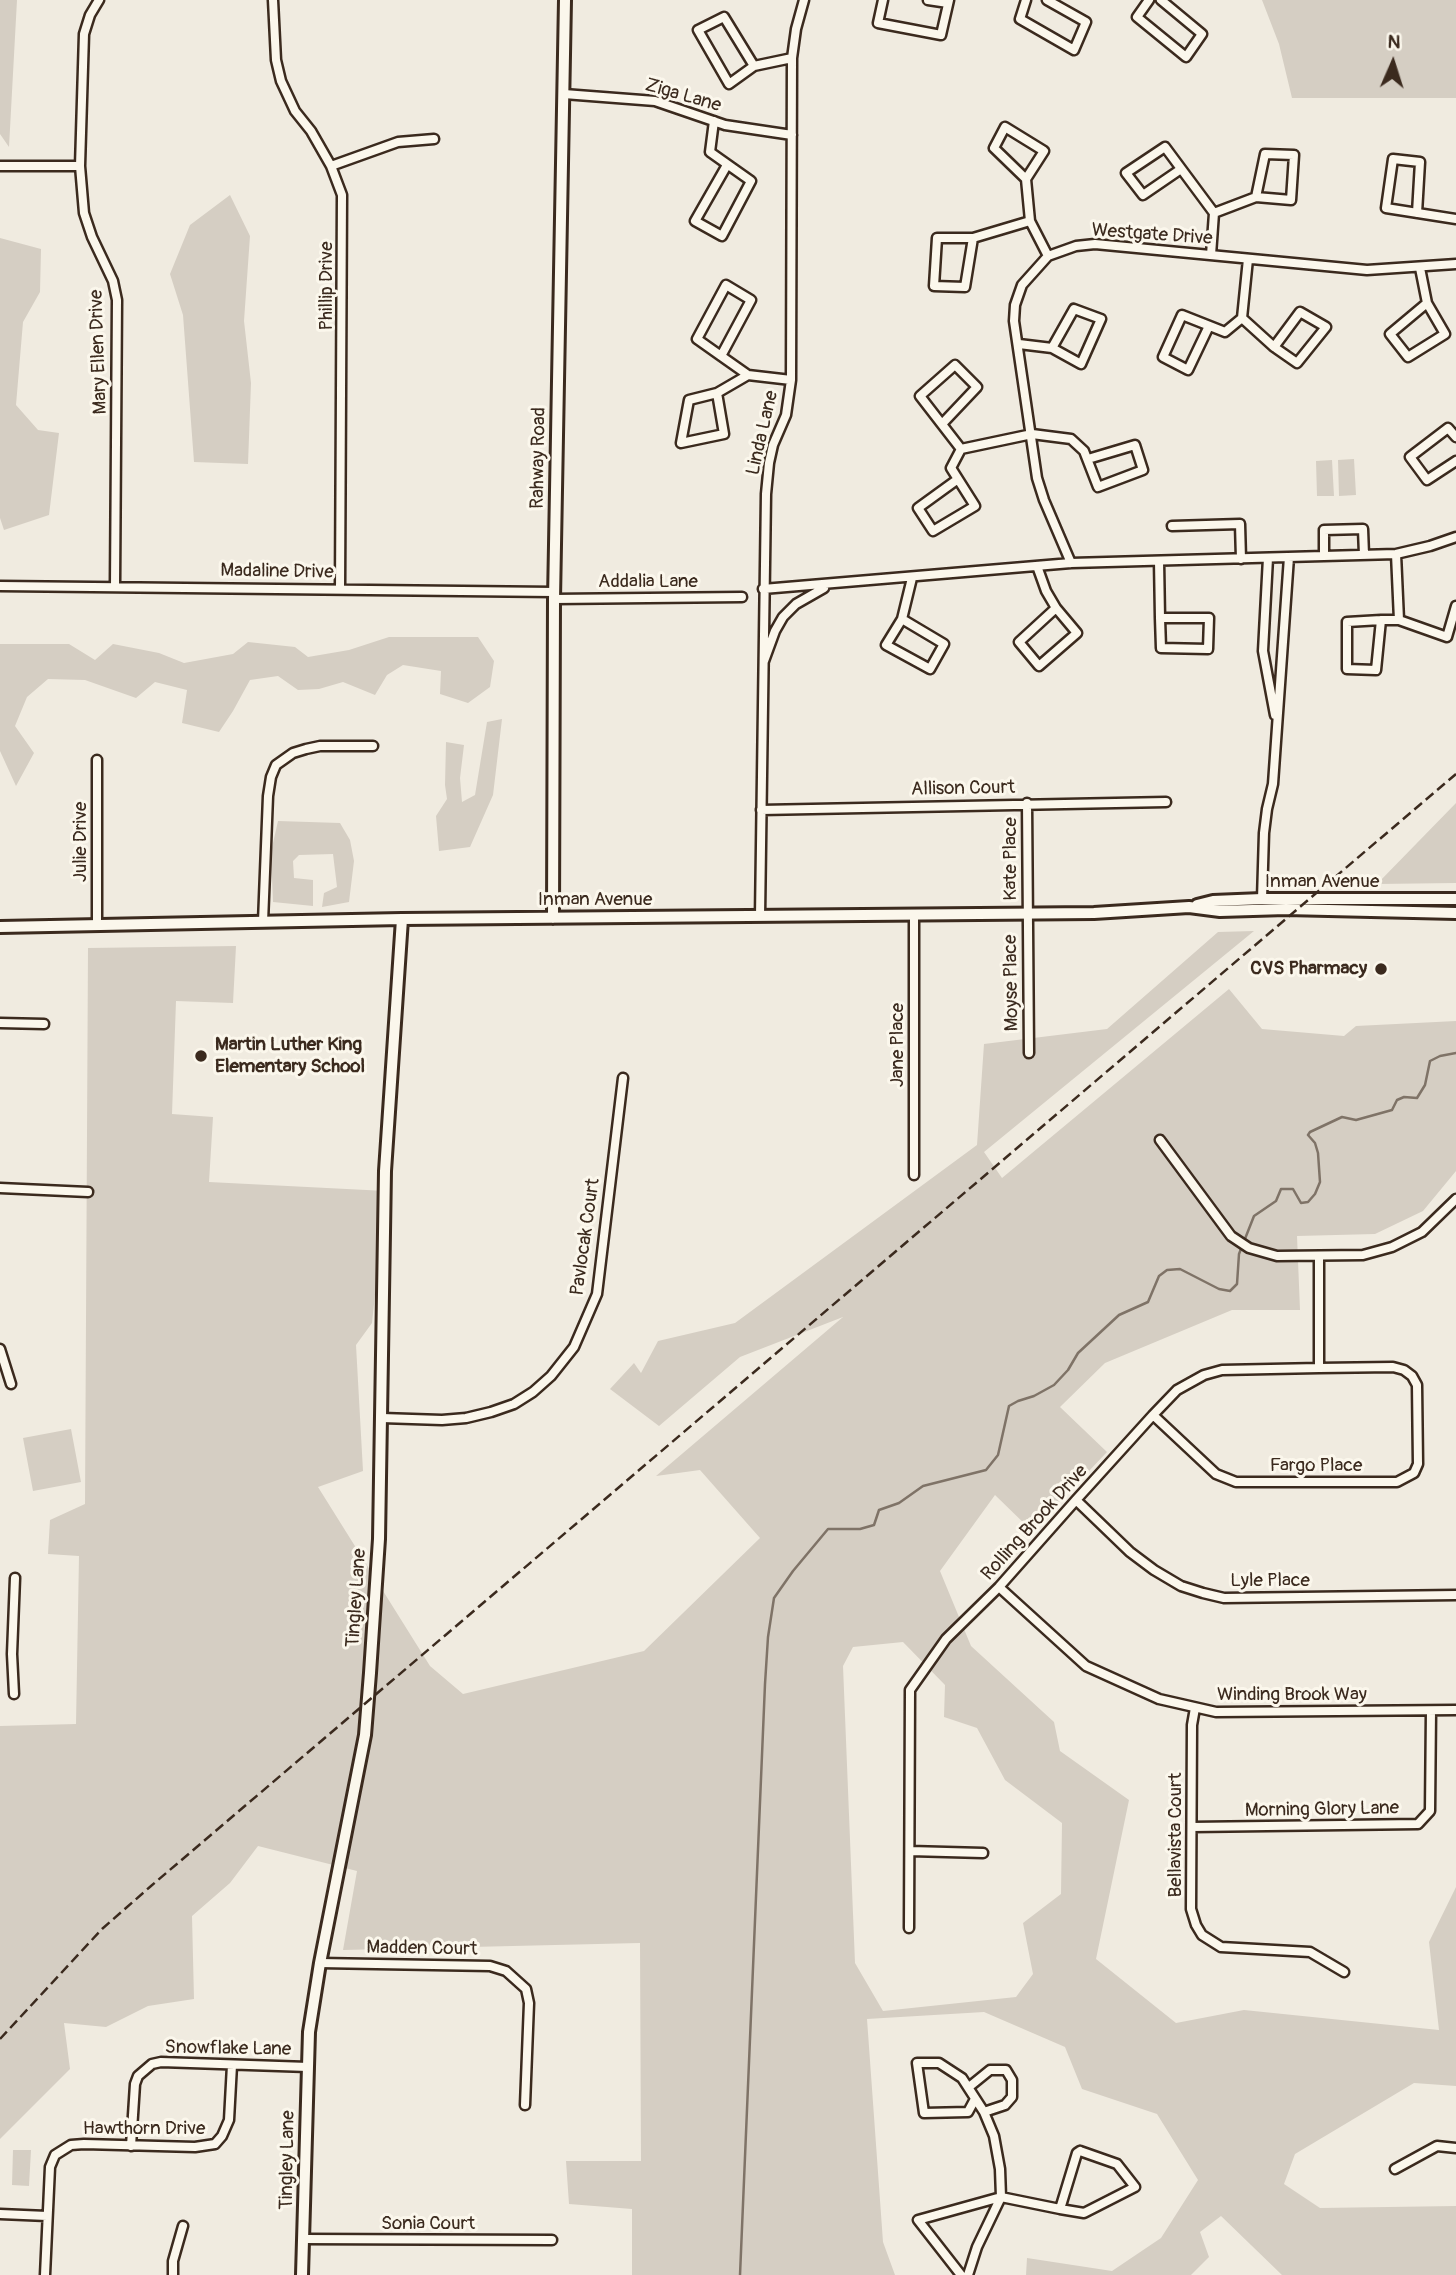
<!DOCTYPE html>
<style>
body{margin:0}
#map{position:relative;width:1456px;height:2275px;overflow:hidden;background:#f0ebe0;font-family:Pangolin,sans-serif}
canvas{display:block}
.north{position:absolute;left:1358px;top:28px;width:70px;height:70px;-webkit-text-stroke:5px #fbf7ec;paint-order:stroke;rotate:3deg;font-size:19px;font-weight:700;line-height:28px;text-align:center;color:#3b2a1e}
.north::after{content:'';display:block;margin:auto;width:24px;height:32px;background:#3b2a1e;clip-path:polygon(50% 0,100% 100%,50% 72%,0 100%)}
</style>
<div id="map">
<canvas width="1456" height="2275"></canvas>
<div class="north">N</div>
</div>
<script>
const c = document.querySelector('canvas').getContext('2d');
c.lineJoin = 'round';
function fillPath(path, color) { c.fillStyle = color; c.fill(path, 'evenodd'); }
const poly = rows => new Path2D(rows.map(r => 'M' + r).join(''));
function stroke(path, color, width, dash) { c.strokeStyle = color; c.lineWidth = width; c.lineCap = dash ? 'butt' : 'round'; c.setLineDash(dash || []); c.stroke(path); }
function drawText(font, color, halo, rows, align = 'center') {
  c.font = font + ' Pangolin,sans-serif'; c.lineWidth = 6; c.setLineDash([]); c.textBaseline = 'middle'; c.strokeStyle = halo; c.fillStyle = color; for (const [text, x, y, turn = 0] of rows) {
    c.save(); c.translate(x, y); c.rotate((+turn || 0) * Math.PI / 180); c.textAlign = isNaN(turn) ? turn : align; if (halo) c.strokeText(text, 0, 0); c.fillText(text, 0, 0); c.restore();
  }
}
const green = poly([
 [0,0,17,0,9,147,0,134],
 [1262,0,1456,0,1456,98,1292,98,1279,44],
 [230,195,250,236,244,321,251,383,248,464,194,462,183,315,170,274,190,225],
 [0,238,41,249,40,292,23,322,16,405,38,430,59,433,49,515,4,530,0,518],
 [1354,459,1356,495,1339,496,1338,460],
 [1332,460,1334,496,1317,496,1316,461],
 [389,637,478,637,494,661,490,687,468,703,440,694,441,671,403,665,387,675,375,695,343,682,319,689,298,690,278,676,250,680,233,711,219,732,182,723,187,690,155,682,136,698,85,680,48,679,27,697,15,726,34,753,16,786,0,751,0,644,69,644,95,660,113,644,159,653,184,663,233,654,248,642,295,647,308,657,349,650],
 [502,719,493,795,470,847,439,851,436,816,447,799,445,785,446,742,464,745,460,778,462,802,475,795,487,722],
 [1456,803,1456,883,1377,884],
 [278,821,340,823,350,840,354,861,349,902,322,907,324,893,337,887,333,854,299,855,293,861,294,878,313,880,313,906,273,902,271,852],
 [1254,931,984,1152,1002,1178,1229,989,1262,1029,1344,1036,1356,1026,1456,1021,1456,1171,1423,1211,1375,1234,1297,1236,1300,1310,1232,1310,1105,1363,1060,1407,1107,1452,1032,1531,995,1495,940,1571,971,1646,1054,1722,1060,1751,1129,1800,1096,1959,1176,2023,1244,2010,1439,2030,1429,1942,1456,1887,1456,2086,1414,2083,1295,2154,1284,2184,1320,2208,1456,2206,1456,2275,1282,2275,1221,2216,1200,2232,1209,2257,1191,2275,1026,2275,1027,2258,1112,2271,1161,2238,1198,2180,1157,2114,1082,2089,1065,2047,984,2012,867,2019,883,2242,895,2275,632,2275,632,2209,569,2204,566,2161,641,2161,640,1943,343,1950,357,1871,258,1846,230,1883,192,1916,194,1999,148,2006,106,2027,64,2023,70,2069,0,2139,0,1726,76,1724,79,1556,48,1554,50,1520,85,1504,88,948,236,946,233,1003,176,1001,172,1114,213,1117,209,1182,386,1191,372,1323,356,1345,363,1471,318,1487,430,1666,463,1694,644,1651,760,1538,700,1470,656,1476,843,1317,740,1357,659,1426,610,1389,634,1363,641,1373,658,1341,735,1323,977,1145,984,1044,1107,1029,1218,932],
 [903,1642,945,1685,944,1717,977,1728,1005,1780,1062,1823,1061,1894,1023,1923,1033,1974,1016,1997,883,2011,855,1963,843,1666,853,1647],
 [71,1429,81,1482,33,1491,23,1438],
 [13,2150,31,2150,29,2186,12,2185]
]);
const stream = poly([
 [740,2275,765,1684,768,1637,774,1598,793,1571,828,1529,860,1529,874,1525,879,1510,899,1503,923,1486,986,1470,998,1455,1009,1406,1018,1401,1034,1396,1054,1385,1068,1370,1078,1353,1119,1315,1148,1302,1159,1276,1167,1270,1180,1269,1219,1289,1230,1291,1237,1284,1239,1254,1254,1216,1276,1201,1281,1189,1293,1189,1301,1203,1308,1202,1315,1194,1320,1182,1318,1153,1315,1143,1308,1135,1310,1132,1342,1117,1356,1120,1392,1110,1397,1100,1404,1097,1417,1098,1425,1085,1430,1061,1440,1056,1456,1053]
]);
const street = poly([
 [99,0,90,15,84,34,80,166,84,213,92,237,113,281,117,300,115,586],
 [273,0,276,60,281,81,295,111,311,131,331,166,342,195,340,589],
 [883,0,878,23,941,35,949,0],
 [928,0,948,3],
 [1026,0,1020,19,1074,50,1086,22,1047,0],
 [1149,0,1137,17,1186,57,1202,34,1161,0],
 [754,66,729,84,698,30,724,17,754,66,792,58],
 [564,94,655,101,725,125,792,135],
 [714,121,710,152,751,181,722,236,695,221,727,165],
 [0,166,80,166],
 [331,166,398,142,434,139],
 [1181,169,1143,195,1126,173,1165,147,1214,213,1211,255],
 [1026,179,1044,151,1005,127,994,148,1026,179,1030,221],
 [1214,213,1256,197,1265,154,1294,155,1291,200,1256,197],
 [1417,213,1420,162,1393,159,1386,208,1456,219],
 [973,238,965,287,934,286,937,238,973,238,1030,221,1048,256],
 [1420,268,1427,303,1390,334,1408,357,1445,334,1427,303],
 [1242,318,1274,347,1300,312,1326,327,1297,363,1274,347],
 [1209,326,1188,370,1163,357,1182,315,1225,332,1242,318,1248,259],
 [1019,344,1052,348,1081,364,1101,319,1074,309,1052,348],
 [721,356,751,300,726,285,697,339,721,356,748,375,791,380],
 [717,393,689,400,681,443,724,434,717,393,748,375],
 [942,424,977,387,955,365,920,396,961,449,1032,434,1071,439,1084,451,1098,487,1143,470,1135,445,1088,459],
 [1456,437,1448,428,1410,457,1427,480,1456,461],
 [958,479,918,508,933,531,975,506,951,468,961,449],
 [1172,526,1240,524,1241,559],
 [1324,556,1324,530,1363,529,1364,555],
 [1268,558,1263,651,1275,715],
 [1159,561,1160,618,1161,648,1208,649,1209,618,1160,618],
 [1071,563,1044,500,1037,478,1014,321,1015,305,1022,285,1048,256,1076,246,1095,244,1367,270,1456,264],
 [1037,566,1046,591,1056,608,1077,633,1039,666,1019,642,1056,608],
 [0,586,554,592],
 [763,589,1071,563,1396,554,1430,546,1456,537],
 [554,599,742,597],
 [902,619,944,644,930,669,886,645,902,619,912,578],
 [1381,620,1376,670,1347,669,1347,622,1381,620,1399,620,1396,554],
 [1399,620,1447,637,1456,606],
 [764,661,775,631,783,617,796,604,824,588],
 [1027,803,1029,1053],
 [761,810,1166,802],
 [1262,899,1264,833,1267,809,1273,784,1289,557],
 [760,916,766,494,769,463,773,445,786,415,791,380,792,58,796,29,804,0],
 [263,922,268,796,271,777,276,765,293,753,306,749,320,746,373,746],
 [97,925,97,760],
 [0,1023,44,1024],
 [1160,1140,1231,1236,1249,1248,1277,1256,1363,1255,1392,1247,1422,1232,1456,1199],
 [914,1175,914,914],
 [0,1188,88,1192],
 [0,1349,11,1384],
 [1319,1368,1319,1257],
 [382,1418,442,1420,466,1418,491,1412,514,1404,533,1392,551,1376,574,1347,597,1294,623,1078],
 [1076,1500,1130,1552,1154,1570,1181,1586,1203,1593,1224,1598,1456,1595],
 [999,1587,1086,1666,1159,1699,1216,1712,1456,1710],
 [14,1694,12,1654,15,1578],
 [1195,1708,1192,1725,1191,1909,1196,1925,1202,1935,1221,1947,1310,1952,1344,1972],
 [1192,1827,1418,1824,1430,1811,1431,1711],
 [910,1851,983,1853],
 [909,1928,910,1690,946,1639,999,1587,1076,1500,1153,1415,1177,1390,1204,1375,1222,1370,1319,1368,1393,1367,1404,1370,1412,1376,1417,1385,1418,1464,1414,1473,1397,1482,1236,1482,1216,1474,1153,1415],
 [320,1963,490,1966,506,1971,526,1989,529,2003,525,2105],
 [969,2087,990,2070,1006,2070,1012,2080,1012,2097,1005,2105,984,2112],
 [131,2146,135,2084,138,2076,152,2064,161,2062,308,2067],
 [1080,2151,1117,2164,1135,2187,1084,2213,1060,2209,1077,2153,1080,2151],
 [1395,2169,1437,2146,1456,2148],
 [0,2214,47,2216],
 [303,2239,552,2240],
 [45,2275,50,2167,55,2155,71,2145,84,2144,195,2147,215,2144,222,2136,229,2120,232,2065],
 [173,2275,173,2261,183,2226],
 [961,2275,918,2220,1001,2197,1060,2209],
 [968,2275,977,2247,1001,2197,1000,2169,994,2136,984,2112,962,2078,939,2063,917,2063,924,2113,968,2112,975,2099]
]);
const secondary = poly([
 [1197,905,1213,901,1262,899,1456,899],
 [553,918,554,599,565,0],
 [0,927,402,919,1094,913,1189,907,1220,911,1286,909,1456,913],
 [302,2275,309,2032,320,1963,365,1735,370,1673,379,1539,385,1171,402,919]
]);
const rail = poly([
 [0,2039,102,1929,151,1886,1456,774]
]);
const markers = [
 [1381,969,7,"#3b2a1e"],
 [201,1056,7,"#3b2a1e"]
];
const streetNames = [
 ["Ziga Lane",683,96,16],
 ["Westgate Drive",1152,235,4],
 ["Phillip Drive",327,286,-90],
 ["Mary Ellen Drive",99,352,-92],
 ["Linda Lane",763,433,-77],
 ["Rahway Road",539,458,-89],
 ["Madaline Drive",277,572,1],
 ["Addalia Lane",648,582],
 ["Allison Court",963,789,-1],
 ["Julie Drive",81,842,-90],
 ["Kate Place",1011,859,-90],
 ["Inman Avenue",1322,882],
 ["Inman Avenue",595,900],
 ["Moyse Place",1012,983,-91],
 ["Jane Place",898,1045,-90],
 ["Pavlocak Court",586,1237,-82],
 ["Fargo Place",1316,1466],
 ["Rolling Brook Drive",1035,1523,-48],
 ["Lyle Place",1270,1581],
 ["Tingley Lane",357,1598,-86],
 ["Winding Brook Way",1292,1695],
 ["Morning Glory Lane",1322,1810,-1],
 ["Bellavista Court",1176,1835,-90],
 ["Madden Court",422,1949,1],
 ["Snowflake Lane",228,2049,1],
 ["Hawthorn Drive",144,2129],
 ["Tingley Lane",288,2160,-89],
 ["Sonia Court",428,2224]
];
const poiNames = [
 ["CVS Pharmacy",1367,969],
 ["Martin Luther King",215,1045,"left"],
 ["Elementary School",215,1067,"left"]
];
fillPath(green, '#d5cec3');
stroke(stream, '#7f7367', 2.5);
stroke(street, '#3b2a1e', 13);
stroke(secondary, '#3b2a1e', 16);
stroke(street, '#fbf7ec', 8);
stroke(secondary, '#fbf7ec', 10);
stroke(rail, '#3b2a1e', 2.5, [10, 5]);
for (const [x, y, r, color] of markers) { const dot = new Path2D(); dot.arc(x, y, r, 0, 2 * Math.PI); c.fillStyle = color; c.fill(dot); stroke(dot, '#fbf7ec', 2.5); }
drawText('19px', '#3b2a1e', '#fbf7ec', streetNames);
drawText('bold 19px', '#3b2a1e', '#fbf7ec', poiNames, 'right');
</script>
